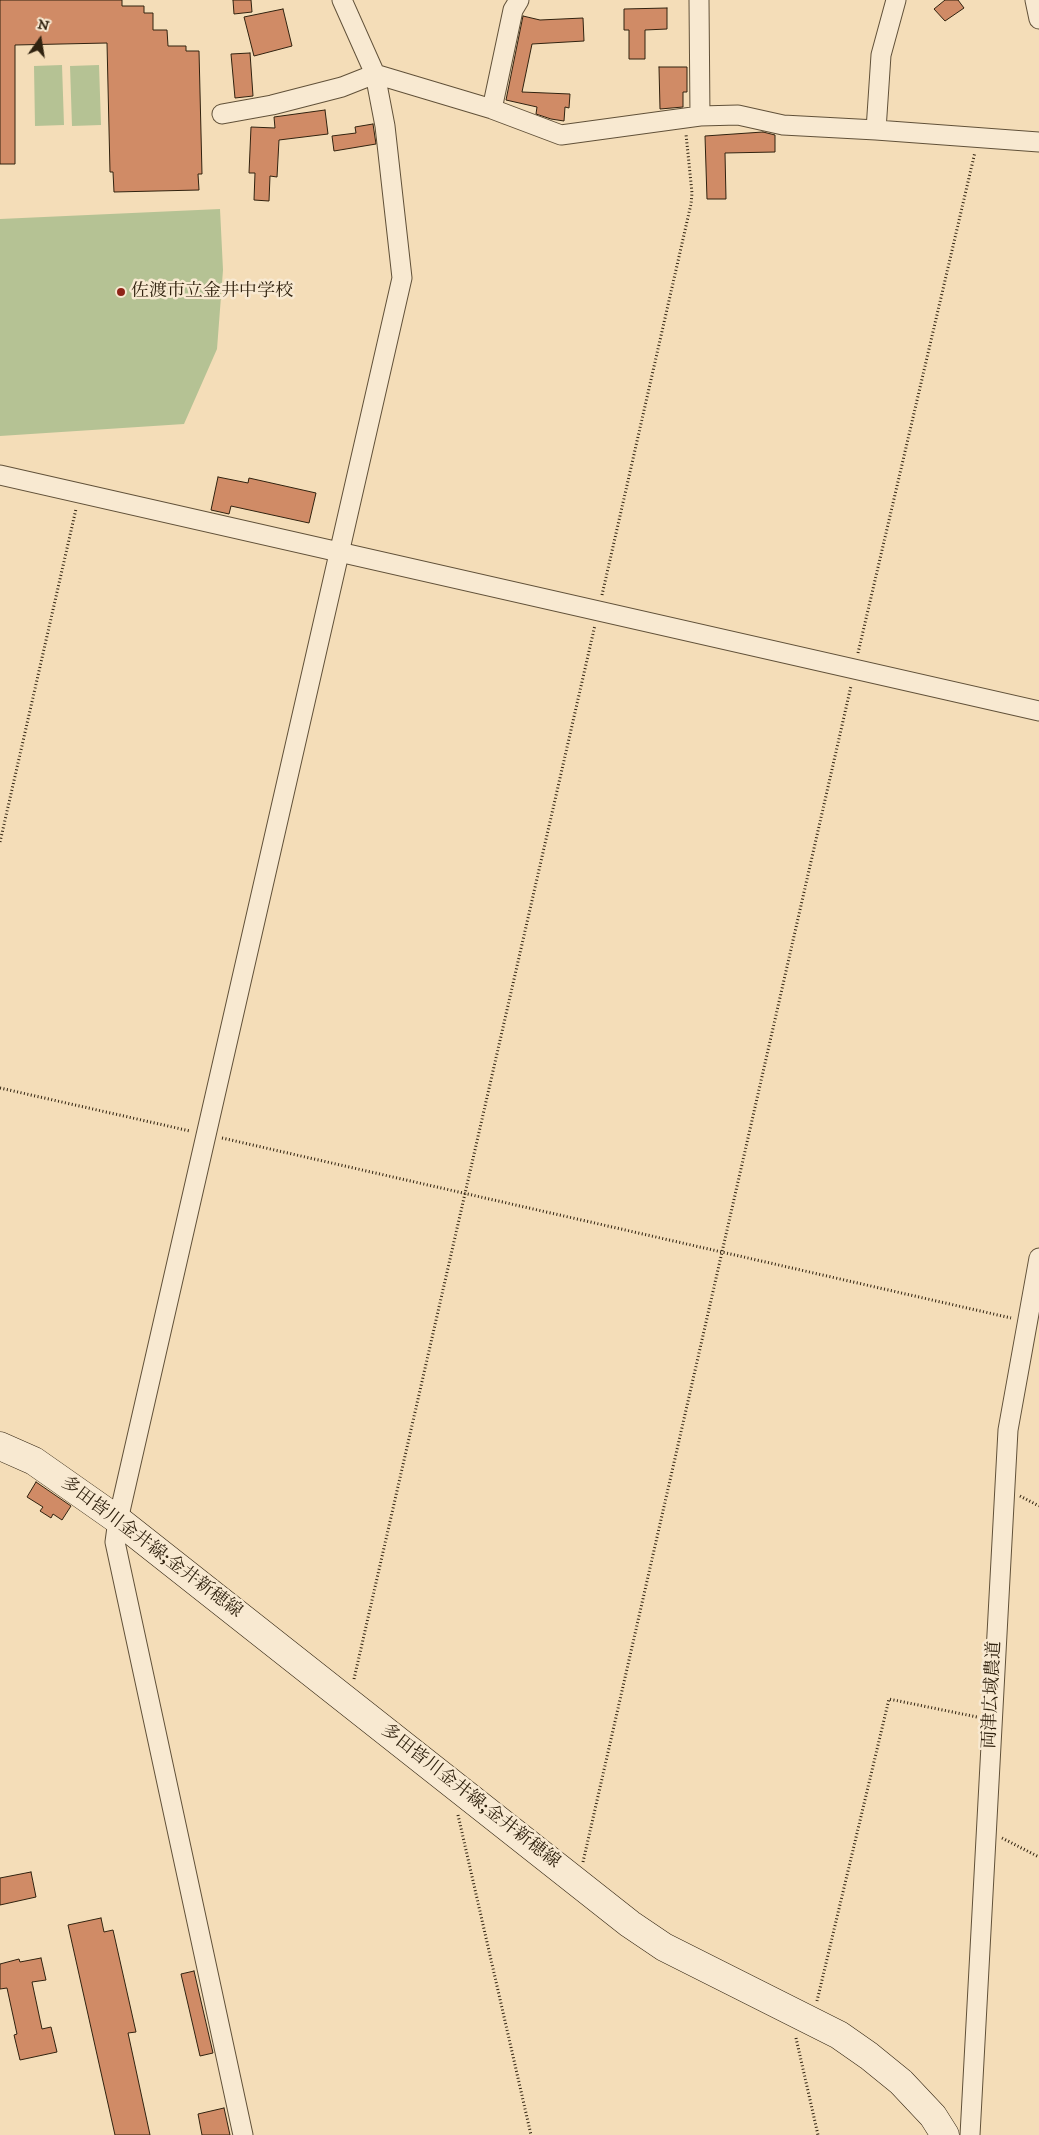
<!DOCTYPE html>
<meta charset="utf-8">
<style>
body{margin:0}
#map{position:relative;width:1039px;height:2135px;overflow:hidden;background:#f4ddb8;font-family:"IM FELL DW Pica",serif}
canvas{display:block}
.north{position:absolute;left:15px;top:15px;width:50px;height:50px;-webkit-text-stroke:4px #f8e9d1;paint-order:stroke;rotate:13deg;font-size:14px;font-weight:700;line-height:20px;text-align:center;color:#30220f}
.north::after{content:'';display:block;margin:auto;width:18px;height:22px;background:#30220f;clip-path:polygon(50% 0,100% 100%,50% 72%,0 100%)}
</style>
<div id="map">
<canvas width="1039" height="2135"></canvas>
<div class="north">N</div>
</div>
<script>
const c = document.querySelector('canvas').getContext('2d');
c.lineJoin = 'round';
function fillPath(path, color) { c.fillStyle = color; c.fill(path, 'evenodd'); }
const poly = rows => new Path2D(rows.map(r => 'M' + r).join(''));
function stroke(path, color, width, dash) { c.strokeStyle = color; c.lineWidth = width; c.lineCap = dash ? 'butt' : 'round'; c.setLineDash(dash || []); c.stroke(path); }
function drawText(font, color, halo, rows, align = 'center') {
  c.font = font + ' "IM FELL DW Pica","Noto Serif JP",serif'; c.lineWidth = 5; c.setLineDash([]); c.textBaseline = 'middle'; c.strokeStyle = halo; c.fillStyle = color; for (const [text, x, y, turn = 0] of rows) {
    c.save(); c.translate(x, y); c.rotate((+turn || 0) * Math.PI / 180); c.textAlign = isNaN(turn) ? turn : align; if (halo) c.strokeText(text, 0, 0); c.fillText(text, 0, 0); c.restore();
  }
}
const green = poly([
 [62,65,64,125,35,126,34,66],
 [99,65,101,125,72,126,70,66],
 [220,209,223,270,217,349,184,424,0,436,0,219]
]);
const building = poly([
 [0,0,122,0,122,6,144,6,144,13,153,13,153,30,167,30,168,46,186,46,186,51,199,51,202,174,198,174,199,190,114,192,113,172,110,172,107,43,15,45,15,164,0,164,0,0],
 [233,0,251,0,252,12,234,14,233,0],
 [945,0,958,0,964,8,945,21,934,9,945,0],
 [667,8,667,29,645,30,645,59,629,59,629,30,624,30,624,9,667,8],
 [283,9,292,46,254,56,244,17,283,9],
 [523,16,540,20,583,18,584,41,532,44,522,92,570,94,569,108,565,107,564,121,551,119,536,114,537,107,506,100,523,16],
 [250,53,253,96,235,98,231,54,250,53],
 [659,67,687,67,687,92,683,92,683,107,660,109,659,67],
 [325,110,328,134,279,140,277,177,270,176,269,201,254,200,255,173,249,173,251,127,275,128,274,117,325,110],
 [373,124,376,144,334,151,332,136,356,133,355,127,373,124],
 [763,132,775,135,775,152,725,153,726,199,707,199,705,136,763,132],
 [218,477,248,483,249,478,316,493,309,523,231,506,229,514,211,510,218,477],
 [36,1482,71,1506,62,1520,53,1514,51,1518,40,1511,43,1507,27,1497,36,1482],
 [31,1872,36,1897,0,1905,0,1878,31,1872],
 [101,1918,104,1932,113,1930,136,2032,128,2033,150,2135,115,2135,68,1925,101,1918],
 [41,1958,46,1980,32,1982,42,2029,51,2027,57,2052,20,2060,14,2035,17,2034,7,1988,0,1989,0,1964,19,1959,20,1962,41,1958],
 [194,1971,213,2053,200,2056,181,1974,194,1971],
 [224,2108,230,2135,202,2135,198,2114,224,2108]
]);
const path = poly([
 [602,595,691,204,692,193,686,134],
 [858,653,975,152],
 [0,842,76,509],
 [0,1088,190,1131],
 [222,1138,1011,1318],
 [1020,1496,1039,1506],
 [354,1679,595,625],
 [458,1815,531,2135],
 [1002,1838,1039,1857],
 [583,1862,851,686],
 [817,2001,889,1699,977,1717],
 [796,2038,818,2135]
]);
const street = poly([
 [699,0,700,116],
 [896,0,881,55,876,130,1039,142],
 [1035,0,1039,19],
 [492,109,513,10,519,0],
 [222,114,272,105,342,87,375,74,492,109,561,135,700,116,738,115,783,125,876,130],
 [0,475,1039,711],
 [243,2135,115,1542,118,1520,402,278,385,126,375,74,342,0],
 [970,2135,1008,1430,1039,1258]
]);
const secondary = poly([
 [0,1446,34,1461,118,1520,630,1924,664,1947,839,2035,869,2056,901,2082,933,2116,945,2135]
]);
const markers = [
 [121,292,5,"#8f2418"]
];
const poiNames = [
 ["佐渡市立金井中学校",131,292]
];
const streetNames = [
 ["多田皆川金井線;金井新穂線",151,1548,37],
 ["両津広域農道",993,1695,-87],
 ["多田皆川金井線;金井新穂線",470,1797,38]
];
fillPath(green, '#b5c294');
fillPath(building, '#d08b66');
stroke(building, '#30220f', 1);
stroke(street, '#615139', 21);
stroke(secondary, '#30220f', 29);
stroke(path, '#30220f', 3, [1, 2.5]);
stroke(street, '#f8e9d1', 19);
stroke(secondary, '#f8e9d1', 28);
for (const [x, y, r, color] of markers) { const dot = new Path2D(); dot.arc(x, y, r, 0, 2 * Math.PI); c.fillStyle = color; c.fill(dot); stroke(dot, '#f8e9d1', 2); }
drawText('18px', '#30220f', '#f8e9d1', poiNames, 'left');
drawText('18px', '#30220f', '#f8e9d1', streetNames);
</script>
